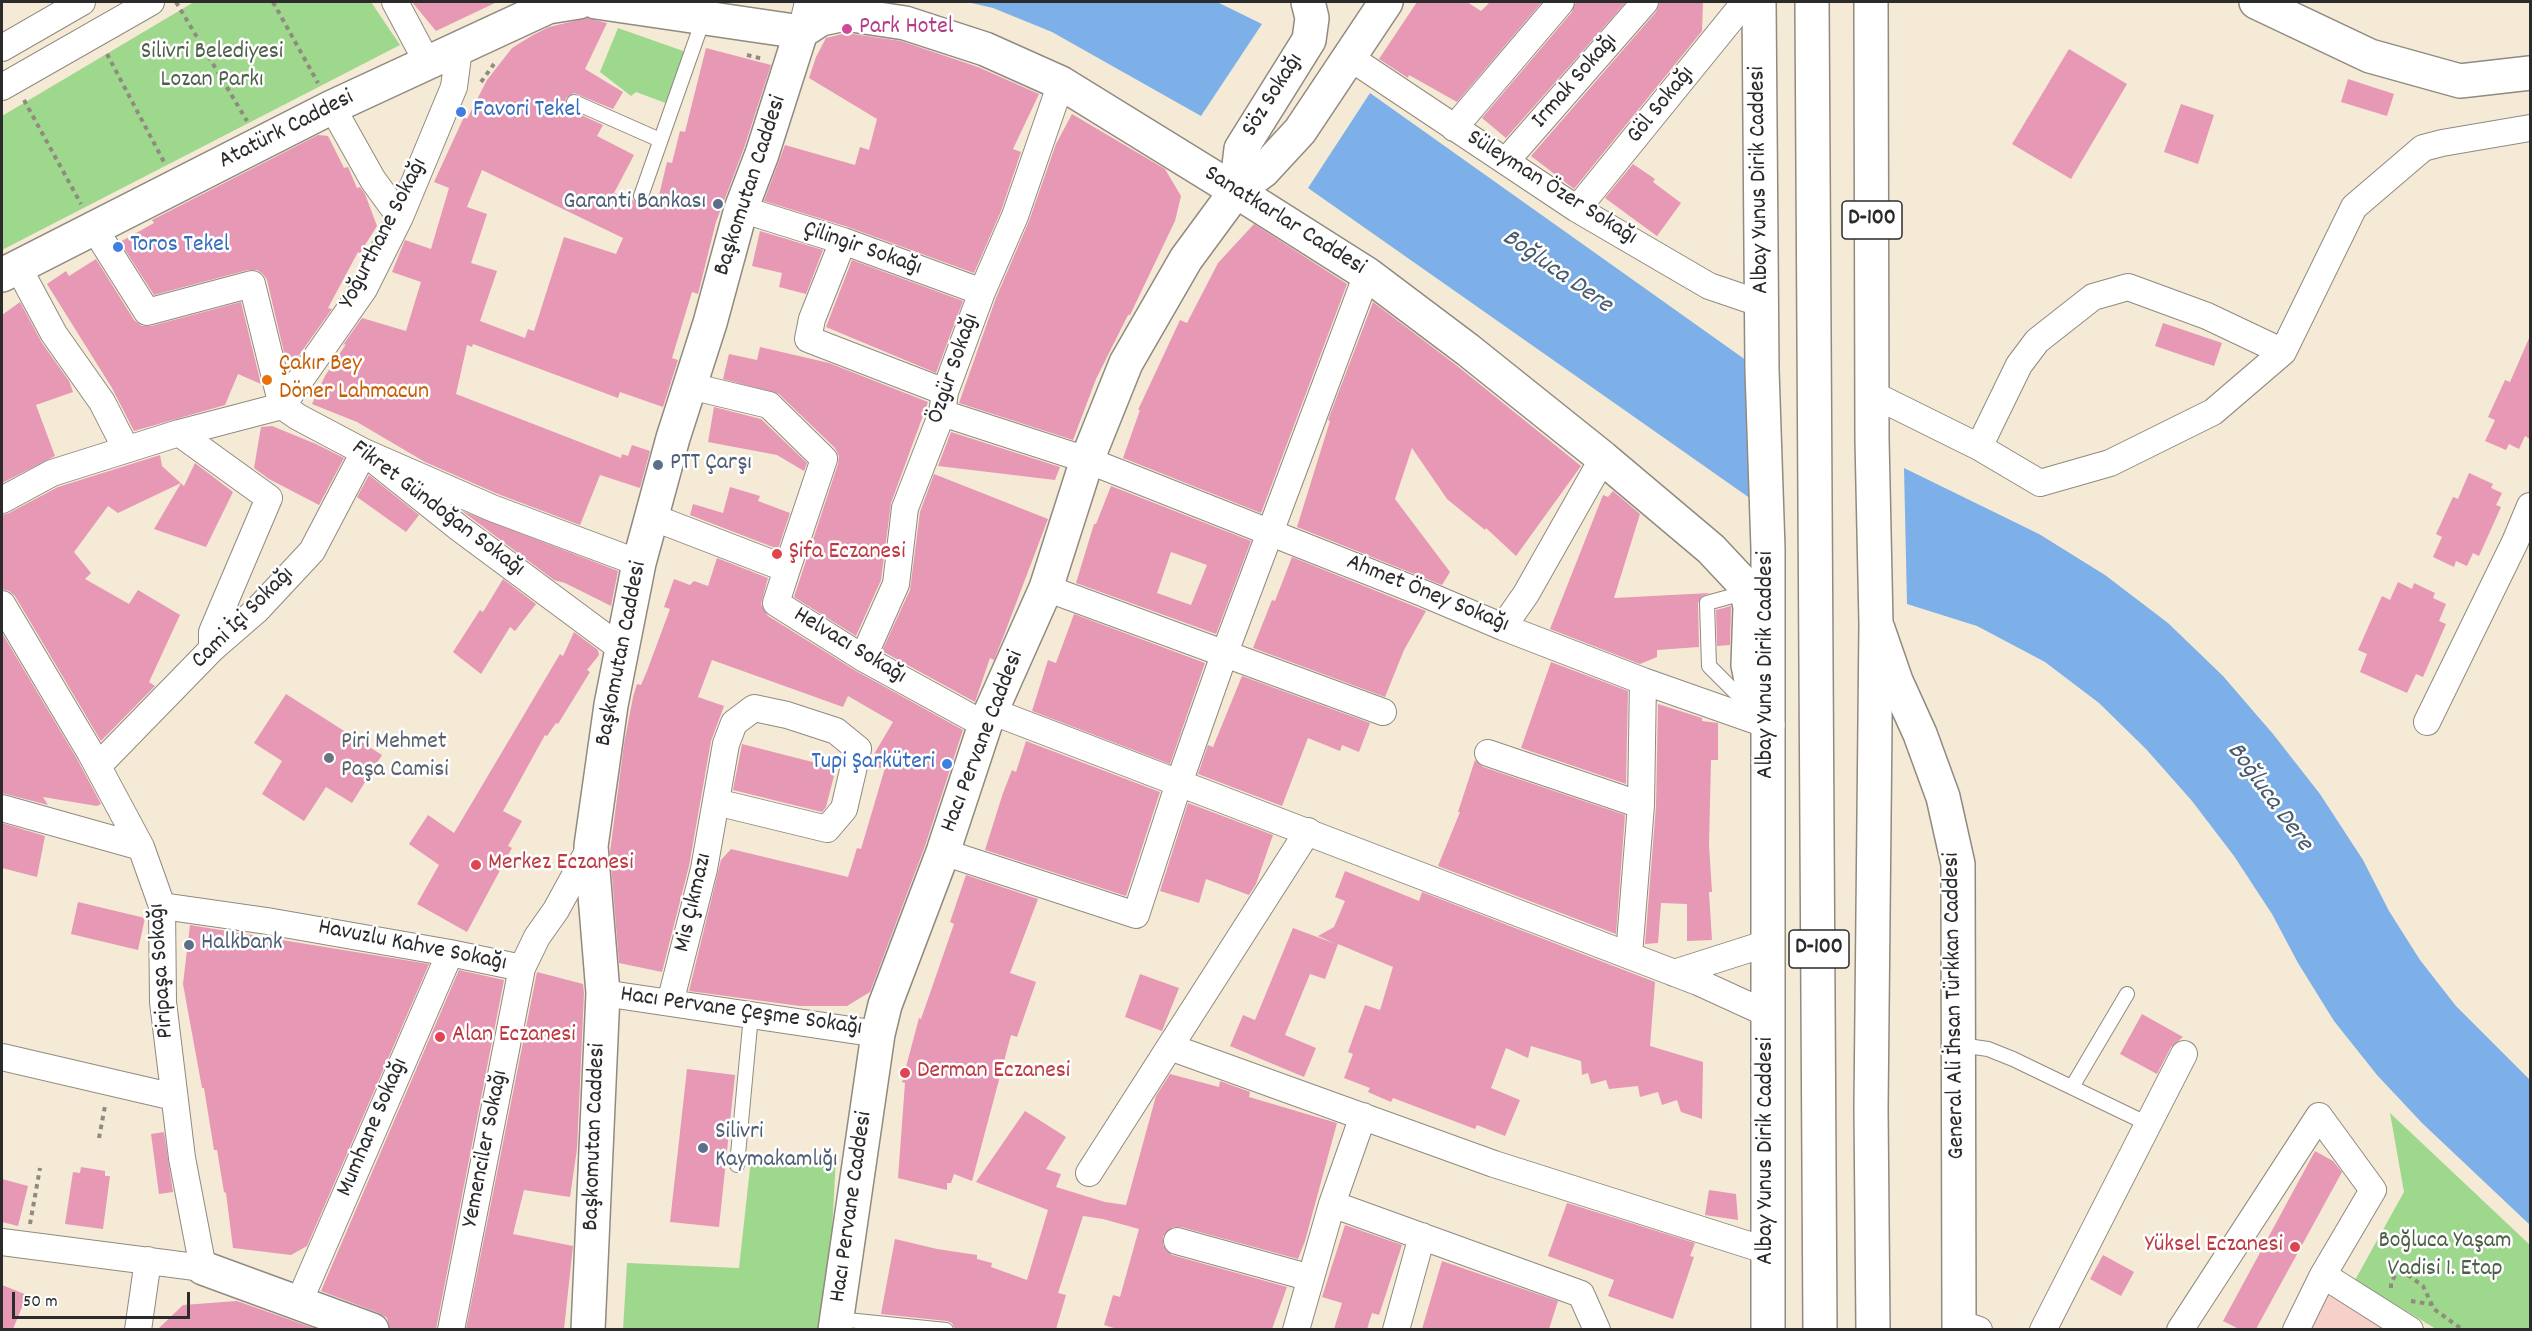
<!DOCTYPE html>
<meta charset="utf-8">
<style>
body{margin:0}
#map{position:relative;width:2532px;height:1331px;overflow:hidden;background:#f5ead5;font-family:Dekko,sans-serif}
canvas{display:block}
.frame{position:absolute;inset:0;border:3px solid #2b2b2b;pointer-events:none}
.scale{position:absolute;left:12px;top:1292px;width:178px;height:27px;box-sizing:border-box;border:3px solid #2b2b2b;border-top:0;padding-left:8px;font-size:18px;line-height:21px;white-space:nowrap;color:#2b2b2b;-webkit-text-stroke:4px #fff;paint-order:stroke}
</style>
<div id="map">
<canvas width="2532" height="1331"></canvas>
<div class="frame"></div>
<div class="scale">50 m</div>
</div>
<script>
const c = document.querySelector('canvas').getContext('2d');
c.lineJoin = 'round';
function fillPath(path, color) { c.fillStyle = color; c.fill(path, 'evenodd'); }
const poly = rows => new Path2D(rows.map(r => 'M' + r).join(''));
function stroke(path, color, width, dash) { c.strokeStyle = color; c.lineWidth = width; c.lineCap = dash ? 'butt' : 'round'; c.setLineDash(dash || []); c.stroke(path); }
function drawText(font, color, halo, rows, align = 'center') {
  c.font = font + ' Dekko,sans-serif'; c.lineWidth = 5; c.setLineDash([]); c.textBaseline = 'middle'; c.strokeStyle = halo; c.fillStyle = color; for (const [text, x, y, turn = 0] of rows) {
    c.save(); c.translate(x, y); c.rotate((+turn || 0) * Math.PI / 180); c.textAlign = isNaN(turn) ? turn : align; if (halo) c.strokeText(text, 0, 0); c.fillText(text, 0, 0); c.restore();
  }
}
const built = poly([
 [2329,1294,2386,1330,2310,1330]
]);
const green = poly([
 [194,2,371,2,400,45,2,250,2,116],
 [618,28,686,52,671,105,636,92,631,96,600,72],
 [2390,1113,2530,1245,2530,1329,2436,1329,2355,1280,2404,1192],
 [836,1156,827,1329,623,1330,627,1263,739,1268,751,1159]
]);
const water = poly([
 [967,2,1217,2,1262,24,1201,116,1052,32,993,8],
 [1370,93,1750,363,1754,501,1308,188],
 [1904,468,2039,534,2105,575,2168,623,2223,676,2273,734,2320,794,2363,860,2389,911,2420,960,2456,1006,2530,1080,2530,1225,2422,1123,2377,1075,2334,1021,2298,963,2272,914,2234,856,2192,801,2146,749,2099,703,2045,662,1977,626,1907,604]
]);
const building = poly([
 [412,2,497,2,436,31],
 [1417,2,1467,2,1481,11,1490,2,1542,2,1457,102,1409,75,1408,78,1379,59],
 [1576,2,1626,2,1506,138,1482,118,1572,12],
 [1660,2,1703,2,1702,31,1574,189,1531,156,1656,12],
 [587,18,607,23,585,69,623,92,613,109,574,93,566,98,565,104,570,110,603,125,597,136,634,155,614,193,633,200,639,205,645,204,656,208,667,162,672,163,680,131,685,132,706,48,771,65,744,148,716,222,698,294,692,292,672,358,678,360,663,407,620,392,618,398,473,344,472,347,467,345,456,394,621,458,622,454,628,456,632,445,650,451,640,488,600,475,580,525,498,494,425,462,357,422,312,404,325,376,346,344,343,345,362,318,406,331,421,282,392,272,405,240,431,249,449,188,434,182,464,117,467,119,487,80,512,48,533,35,549,27],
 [482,170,623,238,616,254,564,237,534,331,528,329,525,338,480,321,497,271,471,263,487,214,467,207],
 [846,33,901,41,978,67,1039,94,1013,149,1021,152,1001,211,974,273,848,227,764,201,785,145,855,165,860,147,869,150,877,119,809,78,816,57,826,38],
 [2069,49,2127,84,2071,179,2012,144],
 [2348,79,2394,94,2387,116,2341,102],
 [2181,104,2214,115,2198,164,2164,152],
 [1072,114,1165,169,1181,196,1175,221,1130,315,1128,315,1096,379,1073,440,959,403,996,298,1029,221,1056,144],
 [318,135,328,136,344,168,348,167,357,188,360,187,365,194,377,226,360,253,358,252,328,308,332,309,297,358,286,361,267,280,263,274,257,270,248,270,154,295,120,242,154,223,152,220],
 [1633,164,1655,179,1653,182,1681,203,1657,236,1605,198],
 [1254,224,1347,284,1261,513,1123,458,1140,410,1138,410,1180,320,1187,323,1218,263],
 [760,231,823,250,806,294,779,287,782,273,752,266],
 [96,259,134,320,142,326,151,326,241,302,261,384,238,374,225,405,134,431,112,388,47,284,66,271,69,276],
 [852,260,963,301,936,373,826,327],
 [20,302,42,343,69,381,73,392,36,405,55,456,2,483,2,315],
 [1373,302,1456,365,1581,466,1516,556,1486,528,1485,530,1447,499,1412,448,1395,499,1450,572,1442,585,1297,527,1330,421,1328,420],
 [2163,323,2222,343,2214,366,2155,346],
 [2530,336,2530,439,2525,436,2519,449,2509,444,2506,450,2485,441,2495,420,2488,417,2505,380,2510,382],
 [760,347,829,363,928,402,891,503,881,580,856,636,794,597,838,464,839,456,835,448,779,394,723,379,729,354,757,360],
 [714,407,761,419,807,463,804,471,777,455,708,442],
 [272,426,316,444,344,458,319,505,269,479,254,468,261,427],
 [951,432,1060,467,1055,480,938,466],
 [160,455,162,466,184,486,195,463,233,492,206,547,154,529,181,483,118,513,108,506,74,552,91,573,85,579,129,604,138,590,180,615,149,682,155,686,101,741,15,596,9,591,2,589,2,515,9,513,58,487],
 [2469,473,2493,484,2491,488,2502,493,2496,505,2501,507,2479,556,2473,553,2467,566,2456,561,2454,567,2433,557,2442,537,2436,534,2453,497,2458,499],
 [934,474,1048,519,1004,635,994,660,990,658,975,702,882,651,910,590,920,512],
 [369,475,419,515,406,532,357,497],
 [1111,486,1251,541,1216,634,1076,583,1094,524,1096,524],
 [1171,552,1207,565,1191,605,1157,593],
 [730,487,760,496,758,501,790,513,778,549,690,515,693,504,723,513],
 [1613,491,1640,514,1614,598,1710,593,1702,596,1698,603,1699,647,1657,650,1657,657,1640,664,1550,629,1603,495,1608,497],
 [462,511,618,571,611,606,565,583,554,580],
 [1292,557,1426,611,1404,650,1385,697,1253,648,1272,600,1275,601],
 [717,558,768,578,761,604,768,616,856,671,963,730,925,846,870,992,847,1006,800,1006,689,991,721,860,731,849,848,877,857,848,861,849,885,768,869,767,870,761,893,722,848,696,843,707,712,660,698,697,724,706,711,741,689,866,662,972,619,963,610,852,624,744,633,697,637,684,641,685,647,671,670,609,664,607,674,579,690,585,694,581,708,586],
 [503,579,536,604,515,631,510,627,481,674,453,652,480,610,483,612],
 [2398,582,2412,589,2414,583,2435,593,2433,598,2446,604,2439,621,2446,624,2423,677,2416,674,2407,693,2360,672,2367,654,2358,650,2382,596,2390,600],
 [1731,606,1730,645,1717,646,1716,610],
 [1074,614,1205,663,1170,764,1032,711,1048,660,1056,663],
 [574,632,598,650,599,655,587,670,590,672,558,724,556,723,547,736,545,735,503,811,522,821,508,846,512,848,467,932,417,904,439,865,409,844,428,815,454,833,560,654,563,656],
 [2,633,77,759,101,804,97,806,43,797,48,805,2,793],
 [1551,662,1628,691,1626,784,1521,748],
 [1242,676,1370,723,1359,752,1342,745,1340,751,1308,738,1282,806,1198,774,1208,745,1213,747],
 [286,694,382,755,352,803,326,787,304,821,262,794,282,761,254,743],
 [1658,704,1702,718,1702,721,1718,723,1718,760,1711,760,1709,845,1712,892,1709,892,1712,940,1687,941,1687,904,1661,903,1658,943,1645,944,1656,806],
 [1026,741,1160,792,1126,896,985,850,1003,793,1012,770,1016,772],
 [742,744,836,768,826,807,822,812,733,790],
 [1475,760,1483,767,1625,815,1616,934,1438,866,1460,812,1458,812],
 [1188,803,1273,835,1256,884,1249,895,1206,879,1199,903,1160,891],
 [2,823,45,836,37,877,2,868],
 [1345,871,1419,901,1422,892,1655,982,1650,1046,1703,1062,1702,1119,1681,1112,1677,1100,1662,1105,1658,1092,1640,1097,1638,1086,1609,1089,1606,1080,1591,1084,1588,1073,1582,1075,1581,1061,1531,1046,1528,1058,1506,1048,1491,1088,1520,1100,1505,1136,1477,1125,1475,1129,1393,1098,1391,1102,1368,1092,1370,1088,1344,1078,1353,1054,1348,1052,1365,1005,1380,1010,1393,967,1338,944,1325,979,1310,974,1285,1035,1316,1048,1304,1077,1230,1046,1243,1015,1255,1020,1293,928,1336,944,1318,936,1334,927,1345,901,1335,897],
 [966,875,1038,899,1010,973,1036,982,1017,1037,1011,1035,972,1181,954,1174,951,1183,947,1183,947,1190,898,1178,905,1083,902,1082,919,1018,921,1019,954,924,950,922],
 [78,902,145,918,138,950,71,934],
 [190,925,429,964,307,1246,291,1255,233,1248,226,1193,224,1192,217,1150,214,1150,204,1088,202,1088,183,984],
 [459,970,504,980,436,1329,390,1329,387,1318,379,1313,321,1291],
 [537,972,583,984,584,993,577,1149,570,1197,524,1190,513,1234,573,1246,564,1329,466,1329],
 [1140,974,1179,988,1162,1031,1125,1017],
 [2142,1014,2183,1037,2171,1047,2157,1074,2120,1054],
 [687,1069,735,1075,719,1227,670,1222],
 [1170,1074,1219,1087,1220,1081,1250,1092,1249,1097,1337,1123,1305,1241,1298,1259,1181,1227,1173,1227,1163,1236,1163,1245,1172,1255,1287,1287,1272,1329,1117,1329,1104,1325,1113,1295,1120,1297,1139,1229,1103,1219,1083,1216,1058,1293,1066,1295,1056,1329,955,1329,952,1323,947,1321,881,1314,895,1239,937,1249,977,1255,977,1259,992,1263,991,1267,1027,1280,1048,1210,976,1182,1025,1111,1066,1137,1046,1169,1061,1174,1056,1187,1105,1202,1126,1205,1156,1096],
 [164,1132,173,1192,159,1194,151,1134],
 [2315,1151,2333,1161,2342,1172,2256,1329,2239,1329,2223,1321],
 [81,1167,105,1171,105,1176,110,1176,103,1229,65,1224,73,1172,80,1173],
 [2,1179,28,1186,18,1226,2,1222],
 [1709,1190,1736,1194,1738,1220,1705,1215],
 [1567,1203,1695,1243,1690,1256,1694,1257,1673,1319,1608,1296,1614,1280,1548,1256],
 [1345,1225,1402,1245,1379,1315,1372,1313,1367,1329,1334,1329,1342,1303,1322,1297],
 [2103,1255,2134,1272,2121,1296,2090,1279],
 [1442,1261,1558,1301,1549,1329,1422,1329],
 [2,1285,27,1295,13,1329,2,1329],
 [237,1301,316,1329,158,1329,183,1305]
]);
const path = poly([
 [176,2,247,121],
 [273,2,318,83],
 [107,54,164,162],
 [747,55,763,59],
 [481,82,494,64],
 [24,100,81,204],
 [99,1138,105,1106],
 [30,1224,40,1168],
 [2391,1288,2391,1282,2395,1276,2405,1273,2423,1286,2434,1309,2463,1330],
 [2411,1301,2430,1304]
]);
const lane = poly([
 [574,102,660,140],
 [641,196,704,17],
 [1747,592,1707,603,1709,666,1750,707],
 [1960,1045,1988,1049,2013,1059,2148,1124],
 [2072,1087,2127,994],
 [737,1165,751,1015],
 [837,1319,946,1330]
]);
const street = poly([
 [395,2,427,62],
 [801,32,808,2],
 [2,48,82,2],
 [1349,57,1577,209,1709,286,1762,304],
 [2,87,151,2],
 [332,107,373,180,400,217],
 [1454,128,1561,2],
 [1506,161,1645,2],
 [741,209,843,241,982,292],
 [1577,209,1745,2],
 [94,228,147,312,252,284,282,406],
 [843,241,812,319,808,339,945,392],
 [18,267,54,334,102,402,126,449],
 [690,386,769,405,824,459,787,569],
 [1872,394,1979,447,2040,483,2110,463,2213,412,2283,352,2354,207,2423,148,2442,143,2530,128],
 [282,406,364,289,400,217,454,87,459,49],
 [942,413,1087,460,1425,594,1503,627,1643,681,1768,725],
 [179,433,269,498,212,632,212,649],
 [1979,447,2019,365,2037,341,2093,297,2128,287,2207,316,2283,352],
 [2,500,52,473,179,433,282,406,298,417,364,452,459,528,622,649],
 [652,517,787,569,776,603,863,658,985,725],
 [1046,588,1383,712],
 [2,604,90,752,141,847,162,906,163,1002,182,1158,203,1268,2,1242],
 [1503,627,1526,594,1603,458],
 [863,658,896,584,905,508,942,413,945,392,982,292,1015,216,1061,83],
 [991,711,1698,982,1768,1014],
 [2427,722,2515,542,2530,506],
 [1488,753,1641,805],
 [98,766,212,649,257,610,312,551,364,452,492,508,639,563],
 [2,808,141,847],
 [943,852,1136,915,1179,783,1224,655,1367,274],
 [162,906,267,921,450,953,522,968,537,937,556,910,591,846],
 [1629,955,1641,805,1643,681],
 [1674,973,1768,943],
 [603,993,878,1034],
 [670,1003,704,869,720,778,726,744,734,723,754,708,787,715,836,731,858,749,844,809,827,829,716,802],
 [1170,1047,1494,1164,1768,1251],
 [2,1057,174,1097],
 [1089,1173,1308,831],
 [1332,1204,1581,1294,1597,1330],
 [1177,1241,1311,1278],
 [2323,1275,2410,1330],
 [299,1302,450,953],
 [1959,1323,1979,1330],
 [138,1330,148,1260],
 [451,1330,522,968],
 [1296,1330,1332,1204,1363,1116],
 [1396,1330,1422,1236],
 [2043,1330,2184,1054],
 [2180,1330,2319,1116,2373,1190,2323,1275,2296,1330]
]);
const secondary = poly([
 [596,2,801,32],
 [2256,2,2370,56,2460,81,2530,73],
 [1236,191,1367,274,1468,350,1603,458,1711,549,1741,581,1747,592,1750,607,1748,665,1754,695,1768,725],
 [1236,191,1263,171,1300,131,1386,2],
 [1236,191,1241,149,1309,40,1312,18,1308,2],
 [2,275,332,107,548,7,579,2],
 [203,1268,372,1330]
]);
const primary = poly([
 [1759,2,1762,370,1768,549,1768,1330],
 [1878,629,1896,681,1920,734,1943,797,1958,864,1959,1330],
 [588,1330,603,993,591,846,611,705,622,649,639,563,673,438,710,323,741,209,762,154,801,32,821,19,845,14,905,23,985,49,1061,83,1236,191,1186,259,1126,363,1087,460,1046,588,985,725,943,852,885,1005,878,1034,835,1330]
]);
const highway = poly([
 [1812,2,1820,1330],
 [1871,2,1872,439,1876,624,1871,1108,1873,1330]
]);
const markers = [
 [847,29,6,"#d1479c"],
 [461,112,6,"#3f7fe0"],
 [718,204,6,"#5c6f8a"],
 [118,247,6,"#3f7fe0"],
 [267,380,6,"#e8710a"],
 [658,465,6,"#5c6f8a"],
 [777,554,6,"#e0444e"],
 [329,758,6,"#6b7280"],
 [947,764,6,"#3f7fe0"],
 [476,865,6,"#e0444e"],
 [189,945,6,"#5c6f8a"],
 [440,1037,6,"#e0444e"],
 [905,1073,6,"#e0444e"],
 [703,1148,6,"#5c6f8a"],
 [2295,1247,6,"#e0444e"]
];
const shields = [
 [1872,220,60],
 [1819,949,60]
];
const shieldNames = [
 ["D-100",1872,220],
 ["D-100",1819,949]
];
const hotelNames = [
 ["Park Hotel",859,29]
];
const parkNames = [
 ["Silivri Belediyesi",212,54],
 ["Lozan Parkı",212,82],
 ["Boğluca Yaşam",2445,1243],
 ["Vadisi 1. Etap",2445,1271]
];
const streetNames = [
 ["Irmak Sokağı",1576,82,-49],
 ["Söz Sokağı",1274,96,-58],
 ["Göl Sokağı",1662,106,-51],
 ["Atatürk Caddesi",287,131,-27],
 ["Albay Yunus Dirik Caddesi",1761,180,-91],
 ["Başkomutan Caddesi",752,186,-72],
 ["Süleyman Özer Sokağı",1551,189,32],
 ["Sanatkarlar Caddesi",1284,222,32],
 ["Yoğurthane Sokağı",385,234,-63],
 ["Çilingir Sokağı",862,250,19],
 ["Özgür Sokağı",955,369,-71],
 ["Fikret Gündoğan Sokağı",437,510,37],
 ["Ahmet Öney Sokağı",1427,595,22],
 ["Cami İçi Sokağı",244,619,-45],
 ["Helvacı Sokağı",849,647,31],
 ["Başkomutan Caddesi",623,654,-79],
 ["Albay Yunus Dirik Caddesi",1768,665,-90],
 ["Hacı Pervane Caddesi",984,742,-69],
 ["Mis Çıkmazı",695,903,-77],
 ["Havuzlu Kahve Sokağı",412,947,11],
 ["Piripaşa Sokağı",163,971,-94],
 ["General Ali İhsan Türkkan Caddesi",1956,1006,-91],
 ["Hacı Pervane Çeşme Sokağı",741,1013,8],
 ["Mumhane Sokağı",374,1128,-67],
 ["Başkomutan Caddesi",596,1137,-88],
 ["Yemenciler Sokağı",487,1149,-79],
 ["Albay Yunus Dirik Caddesi",1768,1151,-90],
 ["Hacı Pervane Caddesi",853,1207,-82]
];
const shopNames = [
 ["Favori Tekel",473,112],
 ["Toros Tekel",130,247],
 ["Tupi Şarküteri",935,764,"right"]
];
const serviceNames = [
 ["Garanti Bankası",706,204,"right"],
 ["PTT Çarşı",670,465],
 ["Halkbank",201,945],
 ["Silivri",715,1134],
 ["Kaymakamlığı",715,1162]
];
const foodNames = [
 ["Çakır Bey",279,366],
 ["Döner Lahmacun",279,394]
];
const healthNames = [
 ["Şifa Eczanesi",789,554],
 ["Merkez Eczanesi",488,865],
 ["Alan Eczanesi",452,1037],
 ["Derman Eczanesi",917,1073],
 ["Yüksel Eczanesi",2283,1247,"right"]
];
const worshipNames = [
 ["Piri Mehmet",341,744],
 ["Paşa Camisi",341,772]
];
const waterNames = [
 ["Boğluca Dere",1556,273,35],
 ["Boğluca Dere",2268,798,54]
];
fillPath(built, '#f7d0ca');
fillPath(green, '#9dd88c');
fillPath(water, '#7db0e9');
fillPath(building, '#e798b5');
stroke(lane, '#908a80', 16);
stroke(street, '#908a80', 28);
stroke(secondary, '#908a80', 36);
stroke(primary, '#908a80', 36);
stroke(highway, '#908a80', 36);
stroke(path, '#908a80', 4, [4.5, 4.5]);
stroke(lane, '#fff', 14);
stroke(street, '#fff', 26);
stroke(secondary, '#fff', 33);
stroke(primary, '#fff', 33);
stroke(highway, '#fff', 33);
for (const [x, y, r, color] of markers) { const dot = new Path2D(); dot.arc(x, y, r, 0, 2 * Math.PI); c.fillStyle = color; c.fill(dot); stroke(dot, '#fff', 2); }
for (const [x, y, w] of shields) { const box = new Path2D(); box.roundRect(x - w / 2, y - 19, w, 38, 4.5); c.fillStyle = '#fff'; c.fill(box); stroke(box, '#2b2b2b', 1.5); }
drawText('bold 22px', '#2b2b2b', null, shieldNames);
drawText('24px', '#b23c85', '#fff', hotelNames, 'left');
drawText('24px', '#4d5f48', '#fff', parkNames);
drawText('24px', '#2b2b2b', '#fff', streetNames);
drawText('24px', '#366cbe', '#fff', shopNames, 'left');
drawText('24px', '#4e5e75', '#fff', serviceNames, 'left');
drawText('24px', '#c56008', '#fff', foodNames, 'left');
drawText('24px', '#be3a42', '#fff', healthNames, 'left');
drawText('24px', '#5b616d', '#fff', worshipNames, 'left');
drawText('italic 26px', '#485a6e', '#fff', waterNames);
</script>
